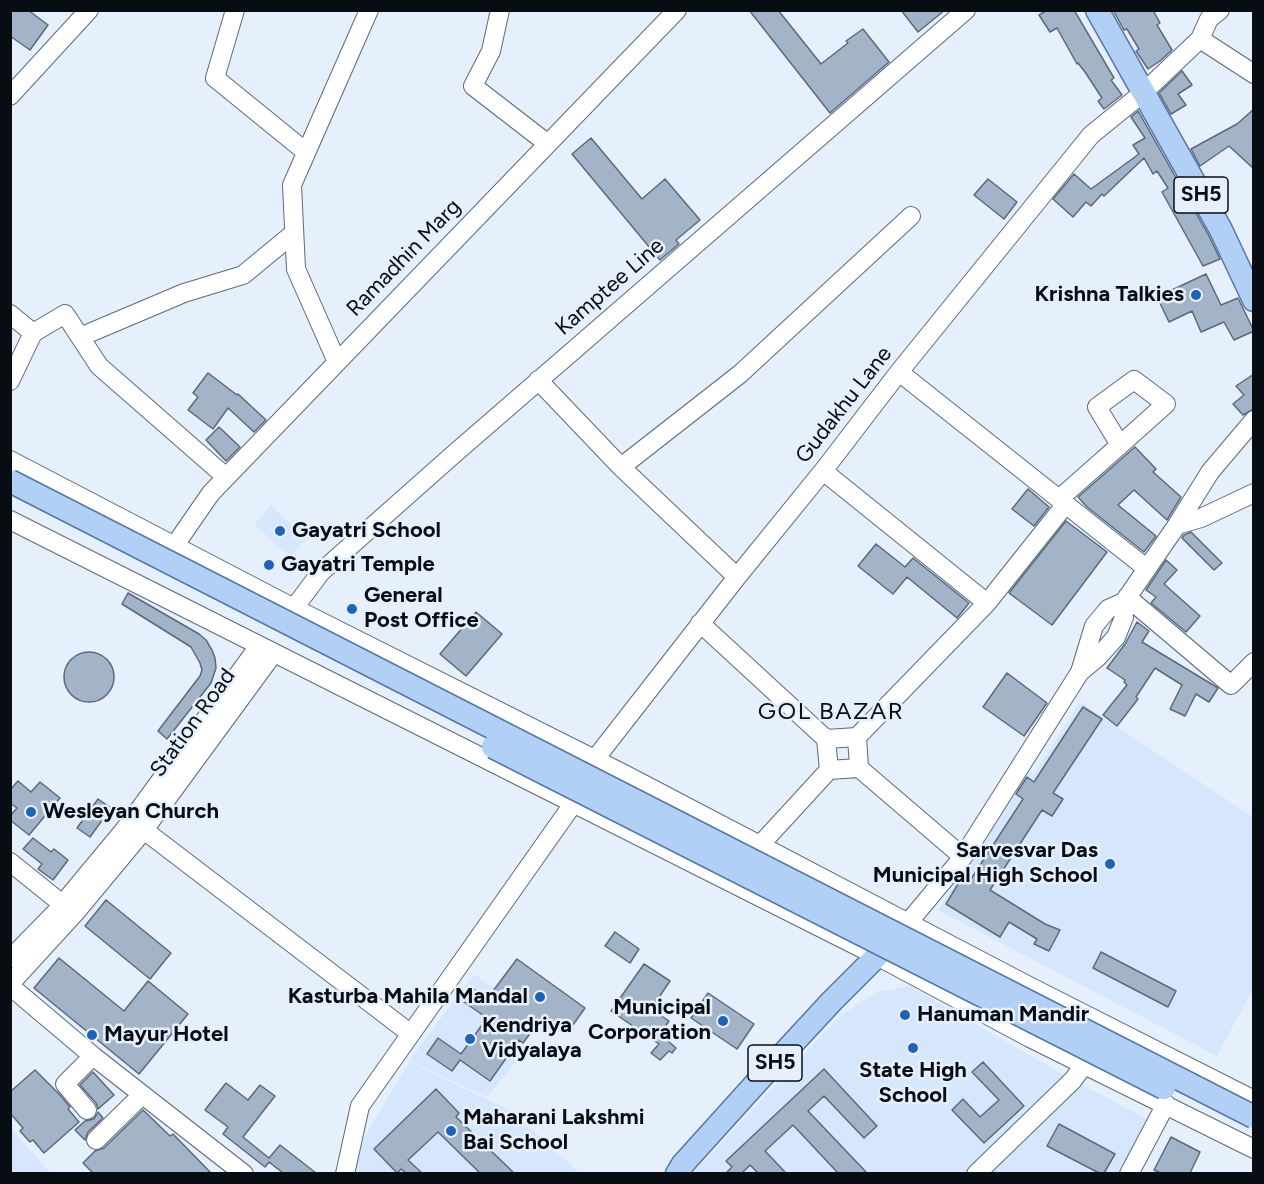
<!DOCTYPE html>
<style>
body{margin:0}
#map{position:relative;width:1264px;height:1184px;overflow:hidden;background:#e6effc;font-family:Figtree,sans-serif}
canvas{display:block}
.frame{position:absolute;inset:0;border:12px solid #080d14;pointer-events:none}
</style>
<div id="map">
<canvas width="1264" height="1184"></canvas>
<div class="frame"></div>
</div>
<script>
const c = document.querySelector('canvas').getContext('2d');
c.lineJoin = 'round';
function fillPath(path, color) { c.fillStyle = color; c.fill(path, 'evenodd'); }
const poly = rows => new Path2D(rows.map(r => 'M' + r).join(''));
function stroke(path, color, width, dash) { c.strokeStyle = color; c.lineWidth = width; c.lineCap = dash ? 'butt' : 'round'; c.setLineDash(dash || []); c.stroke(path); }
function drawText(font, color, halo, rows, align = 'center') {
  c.font = font + ' Figtree,sans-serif'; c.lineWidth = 5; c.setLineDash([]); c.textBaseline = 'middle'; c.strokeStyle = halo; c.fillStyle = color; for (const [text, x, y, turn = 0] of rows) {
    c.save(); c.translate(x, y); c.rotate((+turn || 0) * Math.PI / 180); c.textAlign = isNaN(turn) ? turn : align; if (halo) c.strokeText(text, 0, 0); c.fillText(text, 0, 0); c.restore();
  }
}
const built = poly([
 [271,505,307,539,290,557,254,524],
 [1080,702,1253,817,1253,989,1217,1056,938,910,1027,770,1034,774],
 [474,974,519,1007,503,1029,527,1048,487,1097,409,1061],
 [909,986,1073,1080,1149,1120,1118,1173,692,1174,840,1016,876,992],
 [409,1062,510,1110,580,1173,353,1174,356,1151],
 [11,1128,50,1173,11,1173]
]);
const building = poly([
 [10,10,28,10,48,25,30,50,10,36,10,10],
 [749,10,778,10,821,64,848,43,846,41,863,29,889,62,830,113,749,10],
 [901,10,945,10,918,32,901,10],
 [1047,10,1074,10,1114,78,1111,80,1122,95,1104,109,1098,101,1102,98,1085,72,1078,63,1077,64,1057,28,1050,32,1039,15,1047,10],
 [1113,10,1153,10,1160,23,1157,25,1172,50,1160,61,1148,69,1136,51,1139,49,1127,29,1124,30,1113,10],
 [1182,71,1192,85,1178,94,1186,105,1171,114,1159,93,1182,71],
 [1254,109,1254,169,1229,146,1200,166,1191,149,1237,124,1254,109],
 [1138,111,1209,236,1220,259,1203,266,1162,192,1168,188,1157,171,1153,174,1144,158,1104,196,1102,194,1091,206,1086,202,1073,217,1053,199,1074,174,1091,189,1139,154,1133,145,1145,138,1131,117,1138,111],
 [591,138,642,199,665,179,700,220,676,240,679,244,660,260,572,154,591,138],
 [988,179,1017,202,1004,219,974,195,988,179],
 [1206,274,1221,305,1238,298,1254,331,1234,340,1224,322,1201,332,1192,311,1169,322,1157,297,1206,274],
 [208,373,237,395,238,394,266,420,254,432,228,408,213,429,188,410,198,397,193,393,208,373],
 [1254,374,1254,409,1243,415,1233,404,1244,395,1236,386,1254,374],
 [219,427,240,447,226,461,206,440,219,427],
 [1135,447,1156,469,1153,472,1181,497,1167,520,1134,490,1118,505,1156,536,1144,552,1087,507,1078,497,1135,447],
 [1028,489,1049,507,1034,526,1012,509,1028,489],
 [1066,521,1107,552,1052,625,1009,593,1066,521],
 [1191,532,1222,563,1214,570,1182,538,1184,535,1191,532],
 [876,544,905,567,913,558,969,603,957,618,907,577,893,594,858,566,876,544],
 [1166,560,1177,570,1164,584,1200,616,1186,632,1151,603,1156,597,1146,590,1166,560],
 [128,593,199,634,206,640,212,650,215,658,216,668,211,683,167,739,158,731,200,676,202,670,200,663,191,647,122,604,128,593],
 [476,612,502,634,466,676,440,654,476,612],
 [1137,622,1149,631,1142,642,1218,688,1209,702,1196,694,1185,716,1170,709,1182,685,1155,668,1136,697,1138,699,1117,726,1103,715,1127,685,1124,682,1125,680,1107,668,1125,644,1137,622],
 '64 677a25 25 0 1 1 50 0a25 25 0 1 1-50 0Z',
 [1007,673,1047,703,1024,736,983,707,1007,673],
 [1083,707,1102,719,1053,793,1063,799,1052,816,1042,810,990,890,1045,924,1060,930,1049,951,1034,944,1037,939,1009,922,1000,937,946,904,964,874,971,879,1023,799,1016,794,1027,777,1034,782,1083,707],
 [18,781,31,792,40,782,60,798,29,835,10,820,10,816,17,808,10,803,10,790,18,781],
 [98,799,111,808,90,837,77,828,98,799],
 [33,838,51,852,54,849,68,860,53,880,38,869,42,864,23,849,33,838],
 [106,900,171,953,150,979,85,926,106,900],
 [615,932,639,949,630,963,605,946,615,932],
 [1101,952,1176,991,1168,1007,1093,968,1101,952],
 [59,958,124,1011,148,981,188,1014,139,1074,34,988,59,958],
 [517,959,585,1008,568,1032,544,1015,523,1043,519,1040,490,1081,460,1060,452,1071,427,1054,438,1038,461,1054,487,1018,464,1002,474,989,487,999,517,959],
 [644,964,670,981,651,1009,669,1021,660,1034,676,1048,672,1053,669,1051,660,1060,651,1053,659,1044,611,1011,644,964],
 [708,993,754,1024,737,1049,691,1018,708,993],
 [983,1062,1024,1106,984,1143,952,1110,963,1099,980,1117,999,1100,972,1072,983,1062],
 [824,1069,877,1126,864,1138,824,1096,808,1111,867,1173,838,1173,793,1125,765,1151,786,1173,758,1173,750,1165,742,1173,726,1173,732,1167,726,1161,824,1069],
 [35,1070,60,1095,70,1107,68,1109,79,1122,44,1153,33,1140,30,1142,20,1131,23,1128,10,1113,10,1092,35,1070],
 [93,1072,114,1095,98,1109,96,1103,80,1085,93,1072],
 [226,1083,248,1100,260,1085,275,1096,243,1137,269,1158,280,1145,316,1173,283,1173,269,1162,265,1167,223,1134,228,1127,205,1110,226,1083],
 [436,1089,459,1113,456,1117,514,1173,480,1173,438,1132,408,1160,422,1173,406,1173,401,1169,397,1173,374,1149,436,1089],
 [143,1110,170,1136,173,1134,211,1173,93,1173,83,1163,95,1151,104,1148,143,1110],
 [98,1112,103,1118,88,1132,85,1140,75,1130,85,1121,94,1119,98,1112],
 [1059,1124,1115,1154,1104,1173,1099,1173,1047,1146,1059,1124],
 [1171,1137,1200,1152,1190,1173,1161,1173,1154,1170,1171,1137]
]);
const minor = poly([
 [235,10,215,78,306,152],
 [500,10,491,51,473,86,548,144],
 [1200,39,1254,74],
 [10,96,89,10],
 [10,314,33,333,10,381],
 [33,333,65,314,99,366,226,477],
 [80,337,184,293,243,275,294,233],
 [337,362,296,269,292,185,369,10],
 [899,372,1146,568],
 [538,380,621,467,737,577],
 [10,460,294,608,626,775,1029,986,1254,1100],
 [621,467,740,374,911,216],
 [823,471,987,603,1065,505],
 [1059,499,1120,445,1166,404,1134,380,1097,407,1120,445],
 [10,520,877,956,1030,1038,1254,1149],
 [1177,525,1201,518,1254,493],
 [175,545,211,493,677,10],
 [1127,597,1231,685,1254,662],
 [294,608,321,572,454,454,966,10],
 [700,623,826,739],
 [1080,672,1098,657,1116,637,1124,617,1124,602],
 [857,737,859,768,829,770,826,739,857,737,987,603],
 [595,759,737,577,823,471,899,372,1091,135,1144,92,1200,39,1209,19,1220,10],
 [859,768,963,857],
 [136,824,411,1034],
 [760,845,829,770],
 [10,862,71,911],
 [902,930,963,857,1080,672,1094,626,1108,609,1124,602,1177,525,1210,472,1254,420],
 [10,959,56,912,125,829,259,646],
 [10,984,75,913,144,830,273,654],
 [10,986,93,1056,244,1174],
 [87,1110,65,1084,93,1056],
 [96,1140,142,1095],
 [345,1174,360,1106,573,804],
 [976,1174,1073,1080,1084,1065],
 [1129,1174,1166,1104]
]);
const major = poly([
 [1097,10,1221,230,1254,300],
 [677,1174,683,1164,757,1082,832,1001,877,956]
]);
const majorBridge = poly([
 [10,481,1254,1117],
 [493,747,1164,1088]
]);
const markers = [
 [1196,295,6,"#1f64b4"],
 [280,531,6,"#1f64b4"],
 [269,565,6,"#1f64b4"],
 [352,609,6,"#1f64b4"],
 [31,812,6,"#1f64b4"],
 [1110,864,6,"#1f64b4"],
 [540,997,6,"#1f64b4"],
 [905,1015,6,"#1f64b4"],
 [723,1021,6,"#1f64b4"],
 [92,1035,6,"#1f64b4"],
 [470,1039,6,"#1f64b4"],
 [913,1048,6,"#1f64b4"],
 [451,1131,6,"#1f64b4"]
];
const shields = [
 [1201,195,54],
 [775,1063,54]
];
const shieldNames = [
 ["SH5",1201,195],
 ["SH5",775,1063]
];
const streetNames = [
 ["Ramadhin Marg",404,258,-46],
 ["Kamptee Line",610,287,-41],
 ["Gudakhu Lane",844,405,-52],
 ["Station Road",193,723,-54]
];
const poiNames = [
 ["Krishna Talkies",1184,295,"right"],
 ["Gayatri School",292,531],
 ["Gayatri Temple",281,565],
 ["General",364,596],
 ["Post Office",364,621],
 ["Wesleyan Church",43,812],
 ["Sarvesvar Das",1098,851,"right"],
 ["Municipal High School",1098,876,"right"],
 ["Kasturba Mahila Mandal",528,997,"right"],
 ["Municipal",711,1008,"right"],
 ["Corporation",711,1033,"right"],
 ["Hanuman Mandir",917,1015],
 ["Kendriya",482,1026],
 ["Vidyalaya",482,1051],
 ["Mayur Hotel",104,1035],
 ["State High",913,1071,"center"],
 ["School",913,1096,"center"],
 ["Maharani Lakshmi",463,1118],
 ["Bai School",463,1143]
];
const neighbourhoodNames = [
 ["GOL BAZAR",831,712]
];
fillPath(built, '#d6e7fd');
fillPath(building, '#a4b4c8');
stroke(building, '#5b697c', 1.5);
stroke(minor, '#5c6a7c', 20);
stroke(major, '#5577a2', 25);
stroke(minor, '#fff', 18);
stroke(major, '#b2d0f5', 22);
stroke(majorBridge, '#5577a2', 25, []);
stroke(majorBridge, '#b2d0f5', 22);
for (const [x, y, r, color] of markers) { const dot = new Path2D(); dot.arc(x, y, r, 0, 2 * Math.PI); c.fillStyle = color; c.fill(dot); stroke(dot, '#e6effc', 2); }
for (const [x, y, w] of shields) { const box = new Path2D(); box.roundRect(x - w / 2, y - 18, w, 36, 4.5); c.fillStyle = '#e6effc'; c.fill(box); stroke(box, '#080d14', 1.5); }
drawText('bold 21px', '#080d14', null, shieldNames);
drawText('22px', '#080d14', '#e6effc', streetNames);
drawText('bold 22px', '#080d14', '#e6effc', poiNames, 'left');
c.letterSpacing = '1.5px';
drawText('24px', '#080d14', '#e6effc', neighbourhoodNames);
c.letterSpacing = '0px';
</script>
